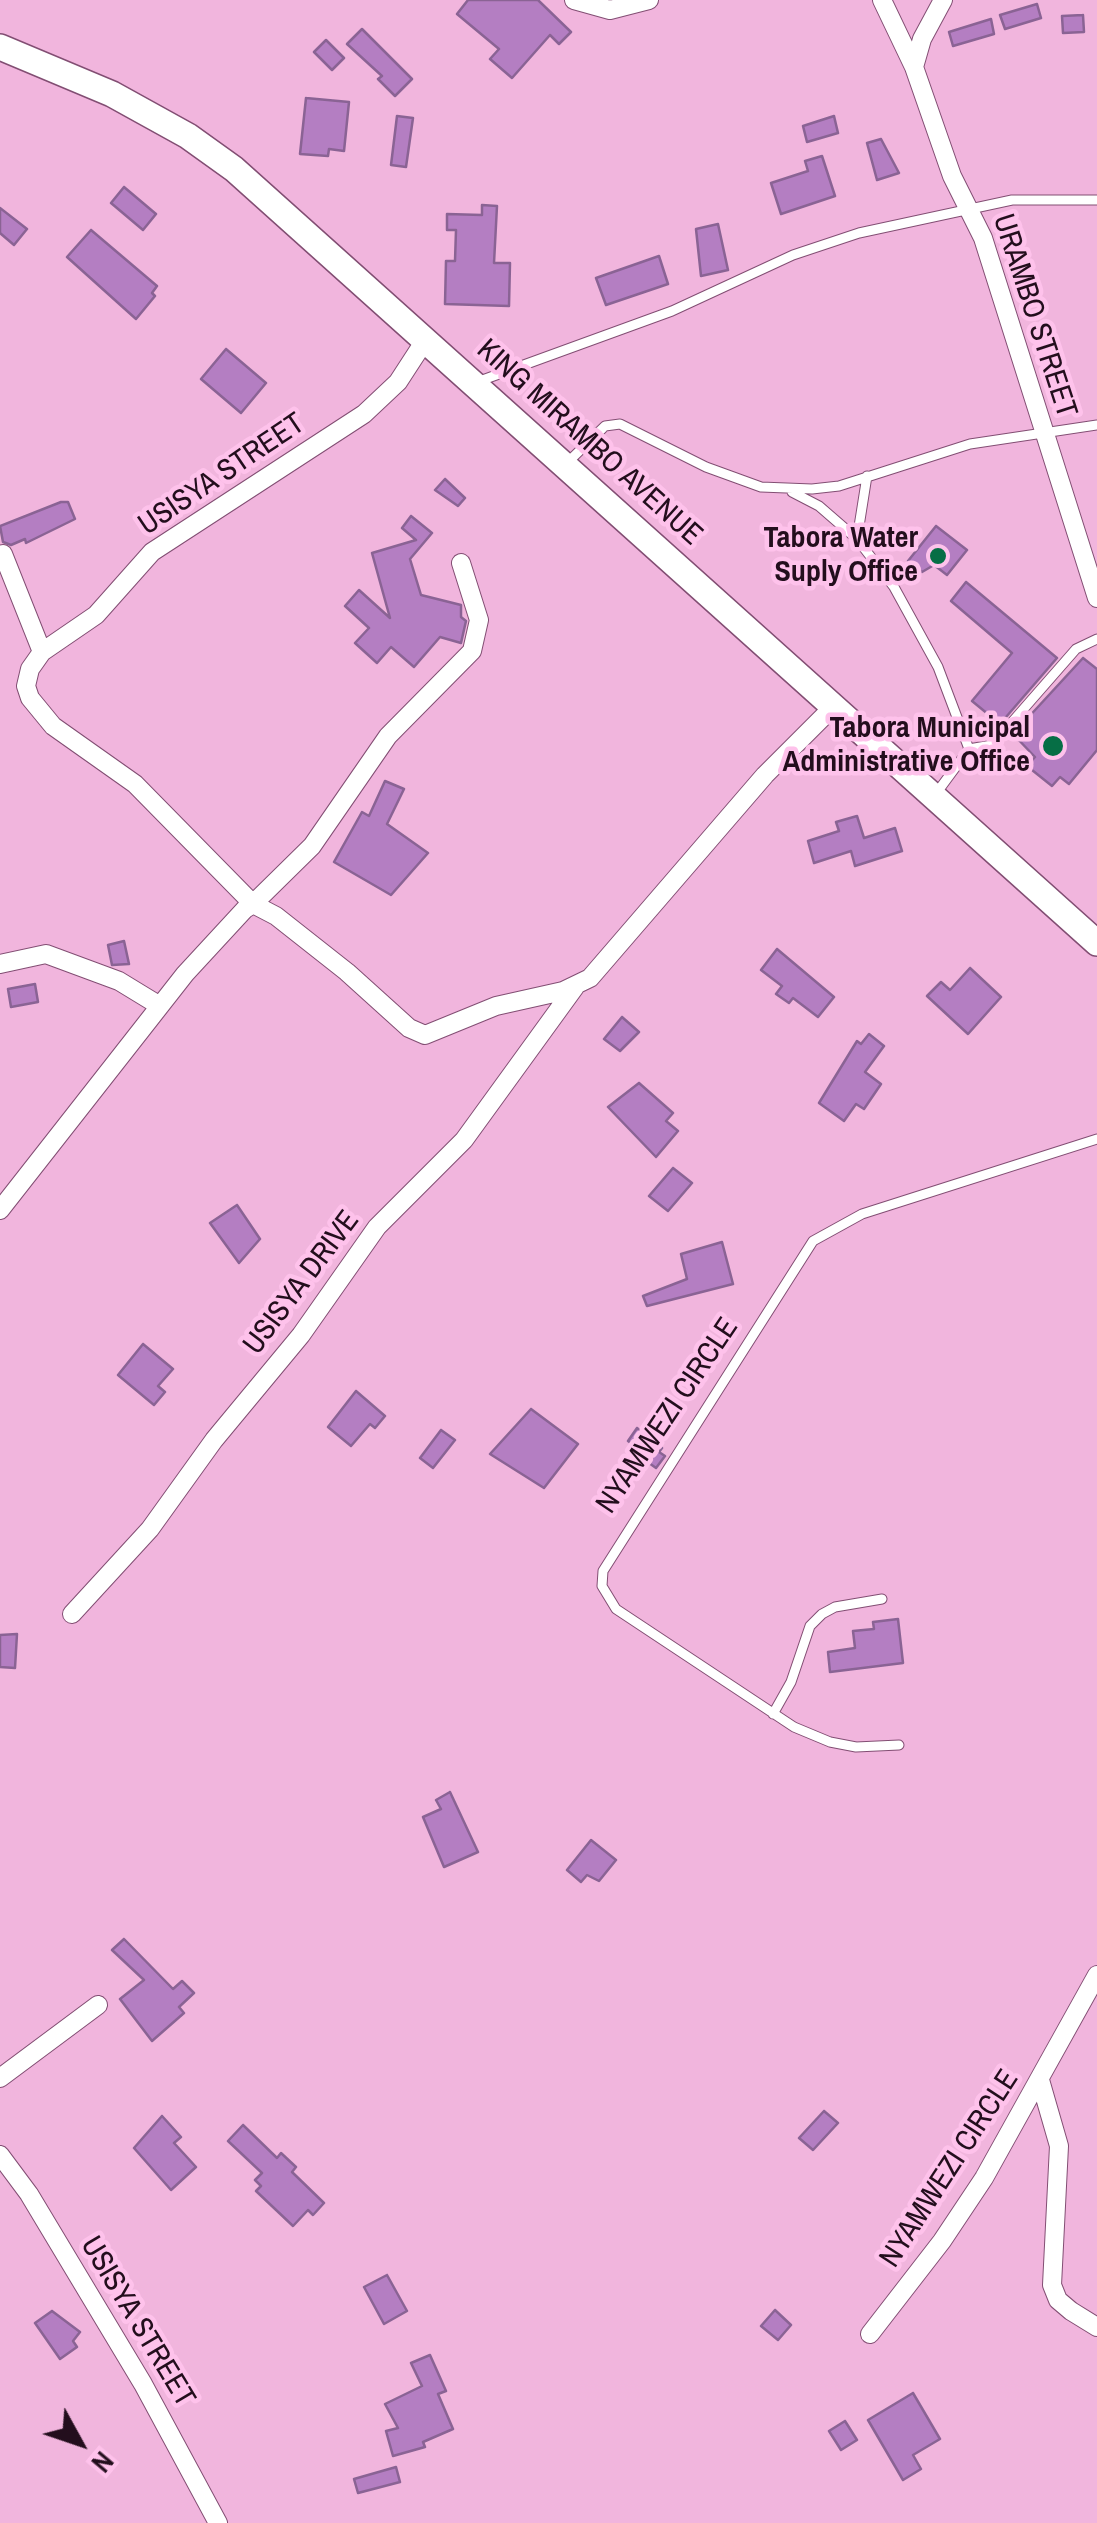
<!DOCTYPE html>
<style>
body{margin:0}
#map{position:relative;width:1097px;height:2523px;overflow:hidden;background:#f1b5dd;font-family:"Archivo Narrow",sans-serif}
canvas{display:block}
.north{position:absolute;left:30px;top:2393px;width:100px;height:100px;-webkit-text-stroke:8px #fec2eb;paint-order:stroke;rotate:130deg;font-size:28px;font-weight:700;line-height:40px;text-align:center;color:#230e1d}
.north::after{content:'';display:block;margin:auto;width:35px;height:45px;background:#230e1d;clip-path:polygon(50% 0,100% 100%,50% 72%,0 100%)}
</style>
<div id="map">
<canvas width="1097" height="2523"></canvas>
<div class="north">N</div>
</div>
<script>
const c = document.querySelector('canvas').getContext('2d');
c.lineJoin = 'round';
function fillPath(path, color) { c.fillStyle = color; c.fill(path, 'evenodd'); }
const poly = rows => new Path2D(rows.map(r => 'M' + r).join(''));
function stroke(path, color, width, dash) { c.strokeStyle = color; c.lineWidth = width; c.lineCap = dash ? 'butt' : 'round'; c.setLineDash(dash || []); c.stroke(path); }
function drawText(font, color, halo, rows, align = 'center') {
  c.font = font + ' "Archivo Narrow",sans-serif'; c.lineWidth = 9; c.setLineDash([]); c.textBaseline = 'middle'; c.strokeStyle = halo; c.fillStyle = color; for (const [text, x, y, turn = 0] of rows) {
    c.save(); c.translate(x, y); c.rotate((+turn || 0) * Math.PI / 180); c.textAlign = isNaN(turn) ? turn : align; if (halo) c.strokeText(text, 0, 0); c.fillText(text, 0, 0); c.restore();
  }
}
const building = poly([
 [468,0,538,0,571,32,559,44,550,35,512,78,490,59,499,49,457,14,468,0],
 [1037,4,1041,18,1005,29,1000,15,1037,4],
 [1083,15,1084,32,1063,33,1062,16,1083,15],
 [991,19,994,34,953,46,949,32,991,19],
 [362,29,412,79,395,96,378,79,382,76,347,44,362,29],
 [326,40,344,58,332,70,314,52,326,40],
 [306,98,349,102,344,151,329,149,328,156,300,154,306,98],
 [397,116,413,118,406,167,391,165,397,116],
 [834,116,838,133,807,142,803,126,834,116],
 [881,139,899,173,877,180,867,143,881,139],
 [822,156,835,196,781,214,771,183,808,171,805,161,822,156],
 [124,187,156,214,143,230,111,203,124,187],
 [482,205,497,206,494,263,510,263,509,306,445,304,446,261,455,261,456,230,447,230,447,214,482,215,482,205],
 [0,208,27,229,14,245,0,233,0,208],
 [718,224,728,270,701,276,696,229,718,224],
 [91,230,157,286,152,293,155,296,136,319,67,257,91,230],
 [659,256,668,284,606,305,596,278,659,256],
 [226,349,266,383,241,413,201,379,226,349],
 [445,479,465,498,458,506,435,490,445,479],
 [61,502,68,502,75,519,26,543,25,539,11,545,3,542,0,526,61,502],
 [411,516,432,533,410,559,421,595,461,605,461,617,466,621,461,643,440,637,414,667,391,647,377,663,355,643,369,628,345,606,359,590,390,618,372,553,416,540,402,528,411,516],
 [936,526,967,550,947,575,934,565,922,572,908,561,936,526],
 [966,582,1057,658,1000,724,972,701,1012,653,951,601,966,582],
 [1083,658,1097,669,1097,750,1069,784,1060,777,1052,786,1027,766,1035,757,1013,734,1083,658],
 [385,781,404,789,387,824,428,853,391,895,334,862,362,812,369,816,385,781],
 [857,816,864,838,895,828,902,851,855,866,851,851,814,863,808,841,839,831,836,822,857,816],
 [124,941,129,964,112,965,108,945,124,941],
 [777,949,834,997,818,1017,793,998,789,1003,776,994,782,986,761,970,777,949],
 [970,968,1001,997,968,1034,927,996,941,982,950,990,970,968],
 [35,984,38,1002,11,1007,8,989,35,984],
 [622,1017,639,1032,620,1051,604,1039,622,1017],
 [869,1034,884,1046,865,1072,881,1084,864,1109,856,1104,844,1121,819,1103,857,1041,861,1044,869,1034],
 [639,1083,673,1113,666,1121,678,1131,656,1157,608,1107,639,1083],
 [673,1168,692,1183,668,1211,649,1196,673,1168],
 [237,1205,260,1239,239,1263,210,1223,237,1205],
 [722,1242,733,1284,647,1306,643,1296,687,1279,681,1254,722,1242],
 [143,1344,173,1369,158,1386,165,1392,154,1405,118,1375,143,1344],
 [356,1391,385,1416,375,1428,370,1424,351,1446,328,1427,356,1391],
 [531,1409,578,1444,544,1488,490,1454,531,1409],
 [637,1428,662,1448,659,1452,665,1456,656,1468,631,1450,635,1446,628,1441,637,1428],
 [441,1430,455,1440,433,1468,420,1458,441,1430],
 [898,1619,903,1663,830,1672,828,1652,855,1648,853,1631,874,1629,873,1622,898,1619],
 [17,1634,15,1668,0,1667,0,1635,17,1634],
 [450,1792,478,1852,444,1867,423,1817,441,1809,436,1800,450,1792],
 [591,1840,616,1860,599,1881,587,1875,581,1882,567,1870,591,1840],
 [124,1939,173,1989,182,1981,194,1993,179,2007,184,2013,152,2041,120,1999,144,1980,112,1950,124,1939],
 [824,2111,838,2123,813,2150,799,2138,824,2111],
 [162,2116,181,2137,174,2143,196,2167,171,2190,134,2148,162,2116],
 [243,2125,277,2158,281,2153,296,2167,292,2172,324,2203,313,2215,308,2210,293,2226,256,2191,261,2186,255,2180,262,2173,228,2141,243,2125],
 [387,2275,407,2311,384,2324,364,2287,387,2275],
 [775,2310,791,2325,778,2340,761,2326,775,2310],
 [52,2311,80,2332,73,2341,77,2347,60,2359,35,2323,52,2311],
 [430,2355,446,2391,438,2394,453,2429,423,2442,425,2447,393,2456,386,2431,398,2428,385,2404,422,2386,411,2363,430,2355],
 [913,2393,940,2439,913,2455,921,2469,903,2480,868,2420,913,2393],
 [845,2421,857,2440,841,2450,829,2431,845,2421],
 [396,2467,400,2482,358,2493,354,2479,396,2467]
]);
const service = poly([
 [477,382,672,311,793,255,859,233,1012,200,1097,200],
 [568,462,605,426,620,424,706,467,761,487,812,489,839,486,970,444,1097,425],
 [792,492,819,506,857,539,894,587,938,667,969,749],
 [857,539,867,476],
 [935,795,969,749,992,745,1076,649,1097,639],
 [773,1714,791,1682,810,1626,822,1614,835,1607,882,1599],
 [899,1745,856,1747,830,1742,794,1727,616,1609,602,1586,603,1571,813,1241,862,1214,1097,1139]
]);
const minor = poly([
 [574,0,610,10,649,0],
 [882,0,914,67],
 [943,0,922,39,914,67,952,176,983,238,1097,598],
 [424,342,398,382,364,414,152,552,96,615,42,652,30,669,26,686,30,698,53,726,135,784,253,904,312,846,388,736,472,651,479,620,461,563],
 [3,554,42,652],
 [0,964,46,954,119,981,160,1006],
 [0,1210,185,974,245,909,253,904,276,916,347,972,409,1028,425,1035,496,1006,563,991,590,978,765,775,834,706],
 [72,1614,150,1529,214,1440,301,1335,377,1227,464,1140,575,987],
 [0,2078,98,2005],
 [1040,2080,1059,2146,1052,2285,1058,2300,1071,2311,1097,2327],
 [0,2155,29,2194,143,2384,218,2523],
 [870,2334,942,2241,984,2178,1097,1975]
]);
const secondary = poly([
 [0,47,112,94,188,136,234,169,1097,943]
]);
const markers = [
 [938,556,10,"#066e45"],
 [1053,746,12,"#066e45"]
];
const streetNames = [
 ["URAMBO STREET",1034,316,72],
 ["KING MIRAMBO AVENUE",589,443,42],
 ["USISYA STREET",222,475,-34],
 ["USISYA DRIVE",302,1283,-53],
 ["NYAMWEZI CIRCLE",668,1416,-56],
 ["NYAMWEZI CIRCLE",950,2169,-57],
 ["USISYA STREET",137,2322,59]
];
const poiNames = [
 ["Tabora Water",918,539],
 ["Suply Office",918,573],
 ["Tabora Municipal",1030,729],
 ["Administrative Office",1030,763]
];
fillPath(building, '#b47ec2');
stroke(building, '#8a6394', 2.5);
stroke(service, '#824e73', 11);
stroke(minor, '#824e73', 20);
stroke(secondary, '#824e73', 28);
stroke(service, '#fff', 9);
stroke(minor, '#fff', 18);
stroke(secondary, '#fff', 25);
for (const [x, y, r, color] of markers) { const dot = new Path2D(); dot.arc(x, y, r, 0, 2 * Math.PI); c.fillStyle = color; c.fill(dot); stroke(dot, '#fec2eb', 4); }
drawText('30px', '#230e1d', '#fec2eb', streetNames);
drawText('bold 30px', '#230e1d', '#fec2eb', poiNames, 'right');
</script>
